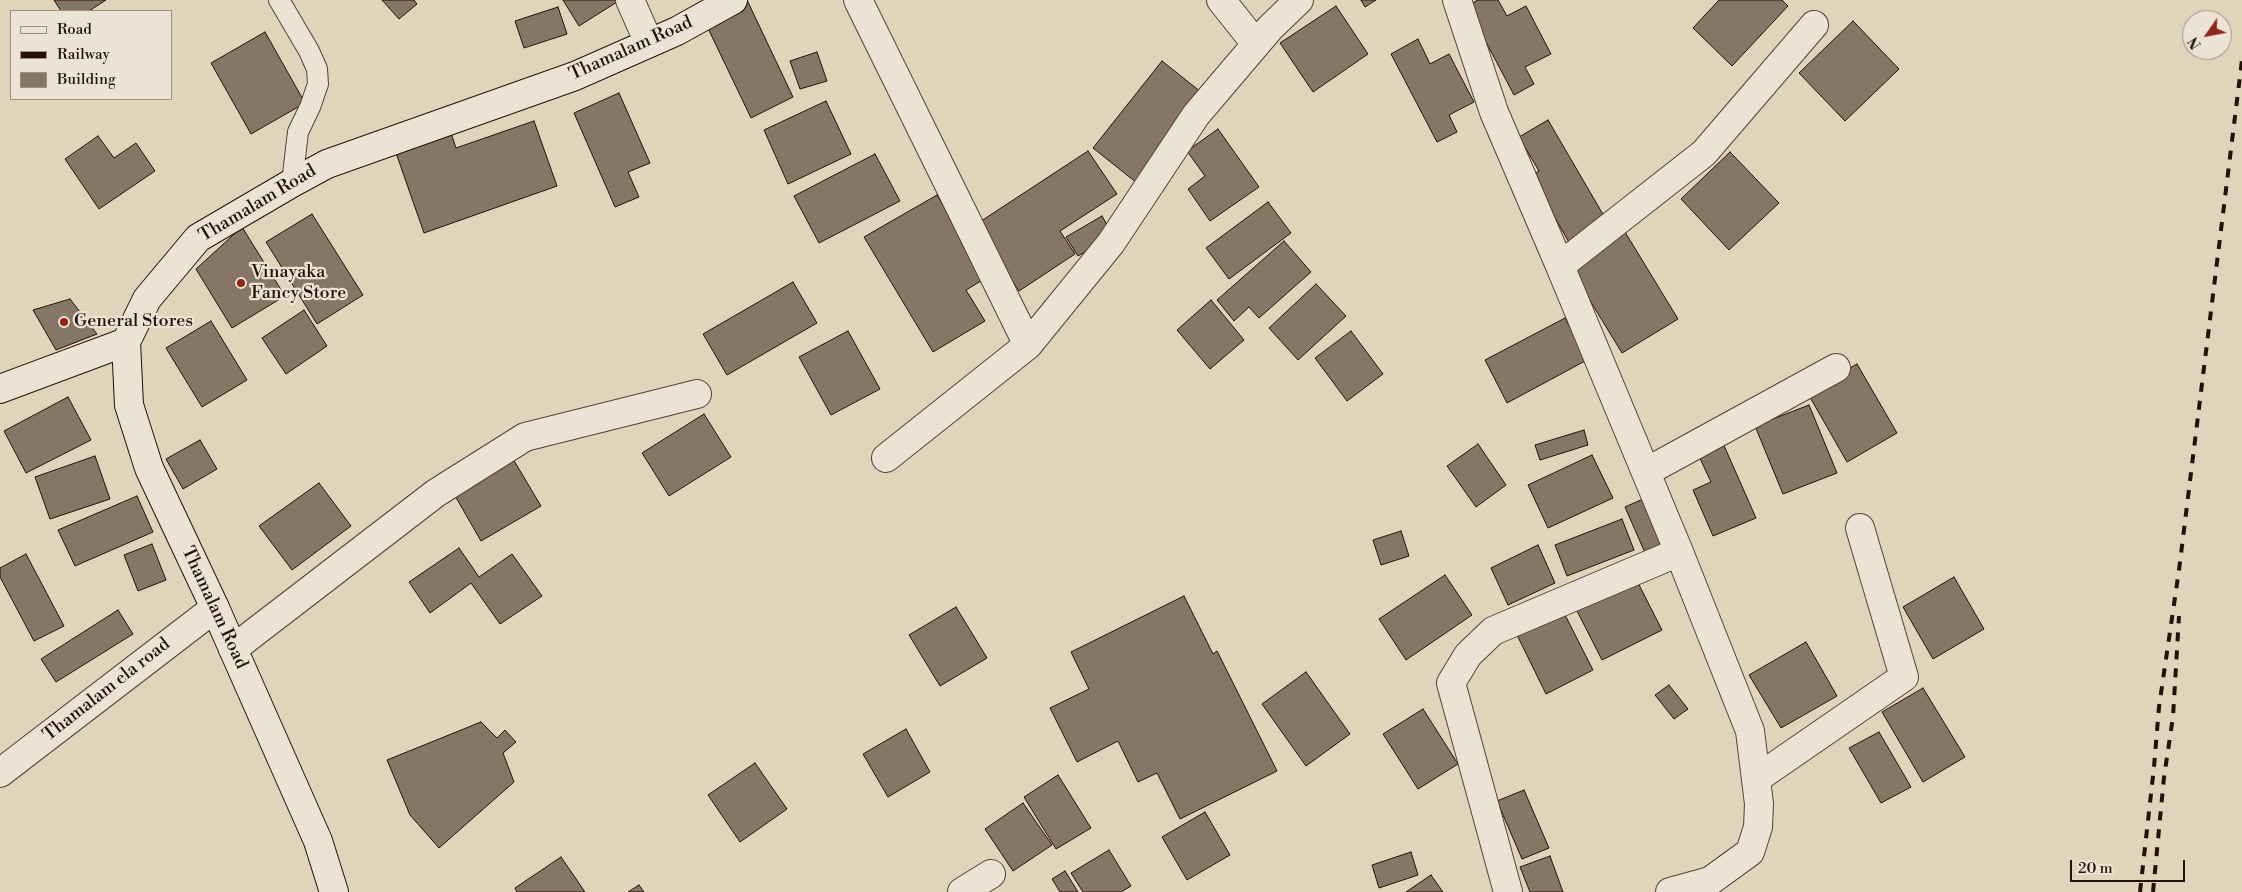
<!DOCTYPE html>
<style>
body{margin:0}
#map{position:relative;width:2242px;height:892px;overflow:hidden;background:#e0d4bb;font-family:"Libre Bodoni",serif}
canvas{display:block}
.legend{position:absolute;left:10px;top:10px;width:162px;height:90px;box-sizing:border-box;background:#ebe3d3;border:1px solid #9c8f82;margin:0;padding:6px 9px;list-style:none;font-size:15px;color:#251108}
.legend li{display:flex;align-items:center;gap:10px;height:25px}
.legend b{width:25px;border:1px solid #9c8f82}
.north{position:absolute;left:2182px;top:10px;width:50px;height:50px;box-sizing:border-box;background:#ebe3d3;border:1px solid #9c8f82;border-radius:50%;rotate:237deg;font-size:14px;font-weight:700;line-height:20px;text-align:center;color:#251108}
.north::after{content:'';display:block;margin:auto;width:18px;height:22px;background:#8f2418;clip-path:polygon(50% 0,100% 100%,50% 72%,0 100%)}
.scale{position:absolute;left:2070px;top:860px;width:115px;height:22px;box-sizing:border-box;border:2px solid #251108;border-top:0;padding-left:6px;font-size:15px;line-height:18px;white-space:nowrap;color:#251108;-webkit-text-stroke:4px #ebe3d3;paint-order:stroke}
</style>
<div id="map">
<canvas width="2242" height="892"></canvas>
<ul class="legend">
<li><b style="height:6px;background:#ebe3d3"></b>Road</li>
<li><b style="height:6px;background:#251108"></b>Railway</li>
<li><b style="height:14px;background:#867665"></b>Building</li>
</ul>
<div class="north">N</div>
<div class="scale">20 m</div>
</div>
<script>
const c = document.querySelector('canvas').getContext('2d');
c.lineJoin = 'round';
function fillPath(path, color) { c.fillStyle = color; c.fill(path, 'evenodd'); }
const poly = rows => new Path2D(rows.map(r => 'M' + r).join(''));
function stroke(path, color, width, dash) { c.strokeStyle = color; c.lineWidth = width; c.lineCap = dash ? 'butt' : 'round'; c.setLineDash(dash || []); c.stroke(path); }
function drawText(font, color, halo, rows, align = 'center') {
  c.font = font + ' "Libre Bodoni",serif'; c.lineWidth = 4.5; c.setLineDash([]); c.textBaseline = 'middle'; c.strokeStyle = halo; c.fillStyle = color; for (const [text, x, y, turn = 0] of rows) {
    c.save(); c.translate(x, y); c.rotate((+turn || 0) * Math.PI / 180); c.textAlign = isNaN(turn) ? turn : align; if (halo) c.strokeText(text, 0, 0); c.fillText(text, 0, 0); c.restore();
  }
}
const building = poly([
 [54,0,106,0,89,11,61,11,54,0],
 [382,0,414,0,417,4,399,19,382,0],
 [563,0,615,0,617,2,579,26,563,0],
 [747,0,793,97,751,118,704,20,747,0],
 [1361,0,1376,0,1365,7,1361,0],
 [1478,0,1498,0,1507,16,1526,6,1551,54,1525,67,1534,84,1514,95,1467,6,1478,0],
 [1719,0,1782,0,1788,6,1732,66,1693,28,1719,0],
 [1336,6,1368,54,1313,92,1280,43,1336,6],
 [558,7,567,34,524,48,515,21,558,7],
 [1853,21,1899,69,1845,121,1799,73,1853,21],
 [265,32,305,103,251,134,211,63,265,32],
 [1418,39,1430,64,1449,54,1474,102,1449,115,1457,132,1437,142,1391,54,1418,39],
 [817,52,827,81,800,89,790,61,817,52],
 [1162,61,1206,96,1137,183,1093,148,1162,61],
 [619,93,650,163,628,172,639,197,615,207,574,113,619,93],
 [826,101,851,154,788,184,764,130,826,101],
 [1548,120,1608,223,1570,244,1531,176,1539,171,1519,137,1548,120],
 [534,121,557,186,424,233,395,150,450,130,456,148,534,121],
 [1218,129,1259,187,1210,221,1188,189,1205,176,1187,151,1218,129],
 [98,136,114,158,136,143,155,171,99,209,65,159,98,136],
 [1088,151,1117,194,1060,231,1075,254,1019,291,975,225,1088,151],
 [1730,152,1779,203,1729,250,1681,199,1730,152],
 [875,154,900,201,819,243,794,196,875,154],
 [937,195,986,278,966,290,985,321,933,352,864,237,937,195],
 [1268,202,1291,233,1229,279,1206,248,1268,202],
 [312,214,363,295,317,324,266,242,312,214],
 [1102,216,1113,236,1078,256,1066,237,1102,216],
 [242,227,285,296,232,328,196,269,242,227],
 [1625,232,1678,319,1622,353,1569,266,1625,232],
 [1284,241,1311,272,1259,318,1249,307,1234,321,1217,300,1284,241],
 [793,282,817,323,727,375,703,334,793,282],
 [1316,284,1346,316,1298,360,1269,328,1316,284],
 [70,299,97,334,56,350,33,310,70,299],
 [1211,300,1244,340,1210,369,1177,330,1211,300],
 [304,310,327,346,286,374,262,338,304,310],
 [1565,318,1587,360,1507,403,1485,360,1565,318],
 [211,321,247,380,202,407,166,348,211,321],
 [848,331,880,389,831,415,799,357,848,331],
 [1351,331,1383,374,1347,401,1315,358,1351,331],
 [1857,364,1897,433,1847,462,1807,392,1857,364],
 [68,397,91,440,26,473,4,431,68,397],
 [1809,405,1837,473,1783,494,1755,426,1809,405],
 [704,414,731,457,669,496,642,453,704,414],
 [1584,430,1588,445,1540,460,1535,445,1584,430],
 [200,440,217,469,183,489,166,459,200,440],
 [1722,441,1756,518,1713,536,1693,490,1711,482,1697,452,1722,441],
 [1478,444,1506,485,1476,507,1447,466,1478,444],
 [1592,455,1613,498,1548,528,1528,485,1592,455],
 [95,456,110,499,50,519,35,477,95,456],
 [513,459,541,506,481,541,454,494,513,459],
 [319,483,351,526,292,570,259,526,319,483],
 [137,496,153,532,75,566,58,530,137,496],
 [1643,499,1663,547,1646,555,1625,507,1643,499],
 [1622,519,1634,550,1567,576,1555,545,1622,519],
 [1401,531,1409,556,1381,565,1373,540,1401,531],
 [152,544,166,580,138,591,124,555,152,544],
 [1538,545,1555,583,1508,605,1491,568,1538,545],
 [459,548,479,577,512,554,542,596,500,624,471,583,430,613,409,582,459,548],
 [26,554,64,626,34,641,0,577,0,568,26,554],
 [1445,575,1472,615,1406,660,1379,619,1445,575],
 [1634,575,1662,630,1602,660,1574,605,1634,575],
 [1954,577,1984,629,1933,659,1903,607,1954,577],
 [1184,596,1213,654,1217,651,1277,771,1180,819,1157,773,1138,782,1118,741,1077,762,1050,708,1089,689,1071,652,1184,596],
 [956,607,987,658,940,686,909,635,956,607],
 [118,610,133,634,56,682,41,659,118,610],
 [1563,611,1593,670,1546,694,1517,635,1563,611],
 [1806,642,1837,696,1781,728,1749,675,1806,642],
 [1306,672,1350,734,1306,766,1262,704,1306,672],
 [1669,685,1688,709,1674,719,1655,695,1669,685],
 [1923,688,1965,757,1923,782,1882,712,1923,688],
 [1423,709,1458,764,1418,789,1383,734,1423,709],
 [481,722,497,738,505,730,516,742,503,753,514,782,439,848,410,815,387,760,481,722],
 [906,729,930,772,888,797,863,754,906,729],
 [1879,732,1911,787,1881,803,1849,748,1879,732],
 [755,763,787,809,740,842,708,795,755,763],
 [1058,775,1091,828,1056,849,1024,797,1058,775],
 [1524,790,1549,848,1522,859,1497,801,1524,790],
 [1023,803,1052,845,1013,871,985,829,1023,803],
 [1205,812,1230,855,1187,880,1162,837,1205,812],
 [1109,850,1131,886,1121,892,1083,892,1071,873,1109,850],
 [1411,852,1418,875,1379,888,1372,865,1411,852],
 [1550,856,1563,892,1530,892,1520,867,1550,856],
 [561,857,585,892,517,892,515,888,561,857],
 [1065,871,1078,892,1060,892,1052,879,1065,871],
 [1431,875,1443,892,1406,892,1431,875],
 [639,885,644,892,628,892,639,885]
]);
const lane = poly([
 [279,0,309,51,317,69,318,84,310,107,298,132,292,183]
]);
const street = poly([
 [630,0,649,43],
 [858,0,1028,345],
 [1221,0,1256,44],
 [1457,0,1494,112,1560,266],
 [886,458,1028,345,1111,243,1196,115,1270,28,1299,0],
 [1646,472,1836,368],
 [233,649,436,493,525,437,697,394],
 [0,773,215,608],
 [1756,779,1904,677,1860,528],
 [962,892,991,874],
 [1508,892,1451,683,1468,655,1493,631,1679,552],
 [1670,892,1710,881,1750,852,1758,827,1759,804,1750,731,1679,552,1560,266,1704,153,1814,25]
]);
const secondary = poly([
 [0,389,126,342],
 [334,892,318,841,215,608,149,468,129,405,126,342,147,299,198,238,292,183,327,164,575,76,677,31,733,0]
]);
const rail = poly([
 [2140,892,2154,767,2159,707,2179,570,2242,60],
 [2153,892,2164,777,2173,717,2179,616]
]);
const markers = [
 [241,283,5,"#8f2418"],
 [64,322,5,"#8f2418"]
];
const streetNames = [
 ["Thamalam Road",631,49,-24],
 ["Thamalam Road",258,204,-31],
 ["Thamalam Road",214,608,65],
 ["Thamalam ela road",107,690,-38]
];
const poiNames = [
 ["Vinayaka",251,273],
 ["Fancy Store",251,294],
 ["General Stores",74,322]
];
fillPath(building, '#867665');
stroke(building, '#251108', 1);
stroke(lane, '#544235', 22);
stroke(street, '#544235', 30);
stroke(secondary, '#251108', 30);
stroke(lane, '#ebe3d3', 20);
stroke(street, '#ebe3d3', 28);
stroke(secondary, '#ebe3d3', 28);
stroke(rail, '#251108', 4, [9, 9]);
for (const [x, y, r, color] of markers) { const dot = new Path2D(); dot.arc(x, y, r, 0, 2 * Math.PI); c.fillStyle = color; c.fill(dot); stroke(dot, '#ebe3d3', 2); }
drawText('18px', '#251108', '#ebe3d3', streetNames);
drawText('18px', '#251108', '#ebe3d3', poiNames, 'left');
</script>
